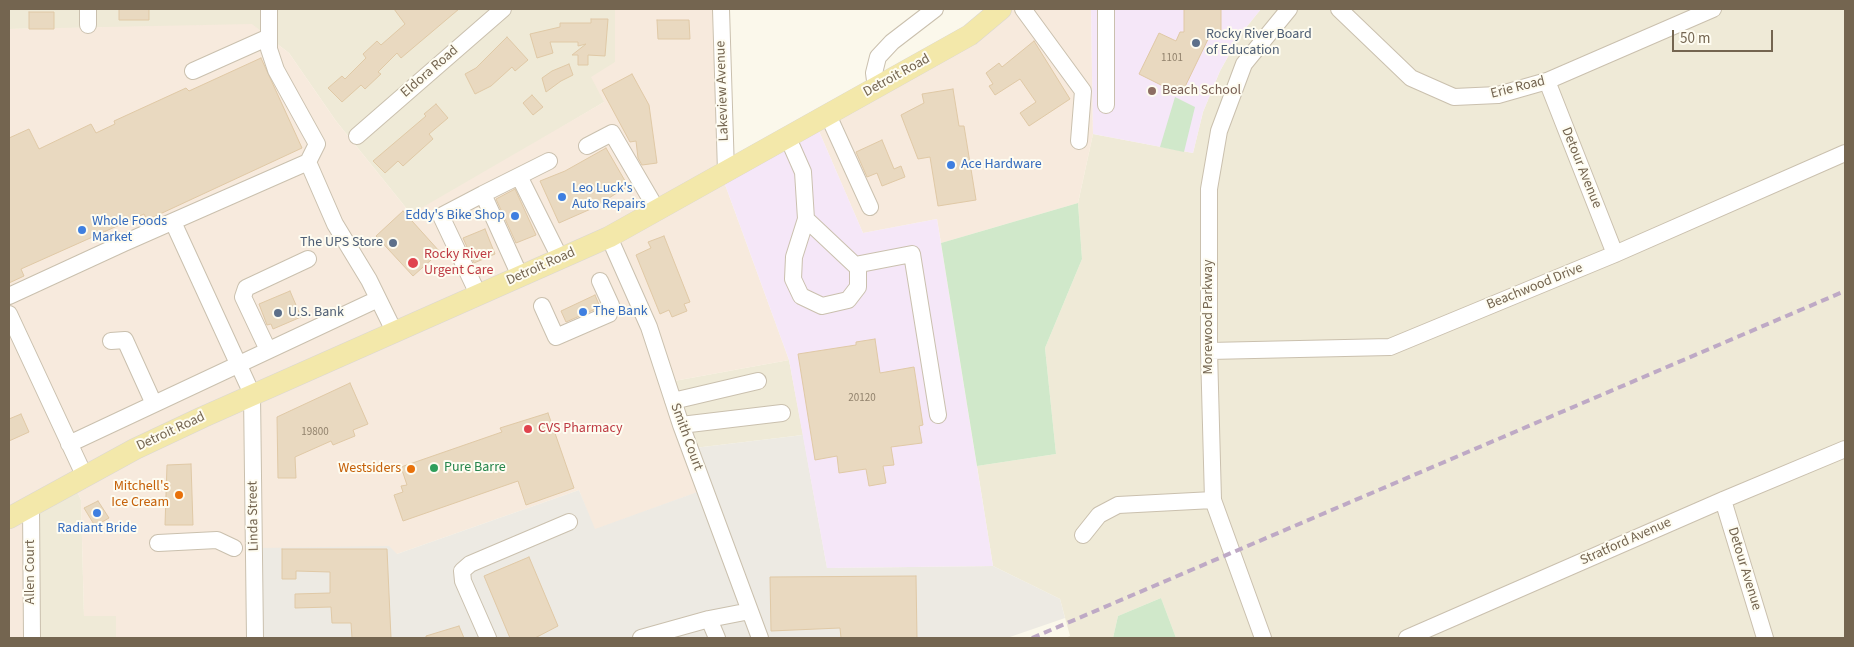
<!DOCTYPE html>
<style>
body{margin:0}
#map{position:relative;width:1854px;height:647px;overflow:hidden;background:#fbf8eb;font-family:"Source Sans 3",sans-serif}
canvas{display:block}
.frame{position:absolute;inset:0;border:10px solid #746550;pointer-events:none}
.scale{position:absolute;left:1672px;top:30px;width:101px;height:22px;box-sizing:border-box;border:2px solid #746550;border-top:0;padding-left:6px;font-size:15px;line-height:18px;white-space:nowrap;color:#746550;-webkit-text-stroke:4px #fefcf1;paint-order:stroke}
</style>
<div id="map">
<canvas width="1854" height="647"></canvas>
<div class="frame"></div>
<div class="scale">50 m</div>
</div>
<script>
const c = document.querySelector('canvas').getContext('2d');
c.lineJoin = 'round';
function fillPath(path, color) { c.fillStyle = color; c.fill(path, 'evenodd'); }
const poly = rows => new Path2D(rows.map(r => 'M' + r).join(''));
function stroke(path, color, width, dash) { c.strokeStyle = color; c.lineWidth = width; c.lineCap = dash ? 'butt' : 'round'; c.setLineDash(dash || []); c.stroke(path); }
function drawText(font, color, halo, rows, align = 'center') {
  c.font = font + ' "Source Sans 3",sans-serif'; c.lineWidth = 4; c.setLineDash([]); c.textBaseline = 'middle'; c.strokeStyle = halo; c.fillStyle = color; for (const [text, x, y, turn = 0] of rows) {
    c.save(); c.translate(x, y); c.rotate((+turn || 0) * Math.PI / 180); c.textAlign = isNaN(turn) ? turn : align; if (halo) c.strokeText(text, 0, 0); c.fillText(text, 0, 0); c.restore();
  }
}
const residential = poly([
 [9,9,615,9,615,62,604,102,453,192,411,214,336,121,289,53,252,25,9,29],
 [1261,9,1845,9,1845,638,1176,638,1161,598,1118,616,1113,638,1065,638,1070,636,1060,599,993,566,977,466,1056,454,1045,348,1082,259,1078,203,1093,134,1193,153,1203,112,1220,71,1240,35],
 [789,360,803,435,686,449,663,383],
 [76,489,81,500,84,616,116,616,116,638,26,638,25,514]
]);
const commercial = poly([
 [615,9,714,9,719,168,789,360,663,383,701,491,594,530,579,490,397,554,259,638,116,638,116,616,84,616,81,500,76,489,25,514,26,638,9,638,9,29,252,24,289,53,336,121,411,214,604,102,591,77,615,62],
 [992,9,1091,9,1093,134,1078,203,941,243,937,219,863,233,812,115,949,38]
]);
const industrial = poly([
 [803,435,827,568,993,566,1060,599,1065,618,1007,638,259,638,258,548,389,546,397,554,579,490,595,529,700,491,686,449]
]);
const education = poly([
 [1091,9,1261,9,1240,35,1220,71,1203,112,1193,153,1093,134],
 [812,115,863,233,937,219,993,566,827,568,789,360,719,168]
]);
const green = poly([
 [1175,97,1195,107,1184,152,1160,147],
 [1078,203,1082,259,1045,348,1056,454,977,466,941,243],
 [1161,598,1176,638,1113,638,1118,616]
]);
const building = poly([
 [119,9,149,9,149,20,119,20,119,9],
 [394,9,459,9,401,58,397,53,378,72,381,74,365,89,361,85,342,102,328,88,342,76,345,79,366,58,363,54,377,41,381,45,405,24,394,9],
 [1184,9,1221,9,1221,33,1211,33,1181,95,1139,74,1159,33,1176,41,1180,32,1184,32,1184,9],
 [29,12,54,12,54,29,29,29,29,12],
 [591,19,608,19,605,56,588,55,588,65,578,65,578,55,572,55,586,44,578,46,578,42,550,42,553,53,537,58,530,34,560,27,560,23,591,23,591,19],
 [657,20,689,20,690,39,658,39,657,20],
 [507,37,528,60,515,71,512,67,491,86,475,94,465,74,476,68,507,37],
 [1034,41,1070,99,1029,126,1020,113,1036,102,1020,79,995,95,989,86,993,84,986,73,999,63,1002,67,1034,41],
 [261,58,302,148,147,220,144,214,21,269,24,276,9,283,9,138,29,129,39,149,91,124,96,133,115,124,114,121,186,88,189,91,261,58],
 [569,64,573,75,561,81,546,92,542,78,552,71,569,64],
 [632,74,649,105,657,163,642,165,638,158,636,141,630,142,602,90,632,74],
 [953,89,959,126,964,126,976,200,938,206,930,157,918,159,901,115,924,103,922,94,953,89],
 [532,95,543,107,533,115,523,103,532,95],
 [436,104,448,118,429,134,433,139,403,166,398,161,385,173,373,161,426,116,424,114,436,104],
 [882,140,894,169,901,166,905,177,882,186,877,173,867,177,856,152,882,140],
 [606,148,628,186,593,208,559,223,540,181,565,171,606,148],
 [515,189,536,235,516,243,496,199,515,189],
 [403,211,440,252,413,276,376,236,403,211],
 [485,229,495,254,474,263,463,238,485,229],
 [664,236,690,302,684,304,687,311,672,317,669,310,660,314,636,255,651,248,648,242,664,236],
 [290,291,301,317,273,329,271,324,267,325,259,304,290,291],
 [595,295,600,307,566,322,561,311,595,295],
 [875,339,880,373,914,367,923,425,919,426,922,443,891,447,894,465,883,466,886,483,869,486,866,469,839,473,837,456,815,460,798,354,856,345,856,342,875,339],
 [350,383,368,424,353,430,355,436,333,445,331,441,295,457,296,478,278,478,277,417,350,383],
 [548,413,574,488,526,505,518,481,403,521,394,495,403,492,401,486,407,485,401,467,502,432,500,428,548,413],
 [21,414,29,432,9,441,9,419,21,414],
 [191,464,193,525,165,525,167,465,191,464],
 [98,501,109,518,95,526,84,508,98,501],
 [282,549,387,549,391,638,352,638,351,623,332,623,331,607,295,608,295,594,330,593,330,572,296,571,296,579,282,579,282,549],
 [529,557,558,626,535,638,510,638,484,576,529,557],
 [916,576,917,638,841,638,840,628,771,631,770,577,916,576],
 [459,626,464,638,426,638,426,636,459,626]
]);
const minor = poly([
 [88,9,88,25],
 [269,9,269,49,276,70,317,144,308,162,335,224,369,280,394,331],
 [721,9,726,172],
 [1023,9,1083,91,1079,141],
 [1106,9,1106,105],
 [1339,9,1411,78,1454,97,1498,95,1547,81,1713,9],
 [193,71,269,37],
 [1547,81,1615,254],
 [876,88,874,73,878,57,892,42,935,9],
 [828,115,870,207],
 [357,136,503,9],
 [788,138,803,172,806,219,794,257,793,279,801,296,822,306,848,300,858,287,858,268,806,219],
 [587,146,612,133,657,210],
 [549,161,519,176,560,258],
 [519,176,483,194,520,276],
 [173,222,252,394,255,638],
 [609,237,649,327,681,425,760,638],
 [855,265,912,254,938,415],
 [478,294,441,216,483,194],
 [9,296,124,243,308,162],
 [542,306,556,337,609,314,611,305,600,281],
 [9,314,85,477],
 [111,341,125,340,154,404],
 [268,350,243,297,246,288,308,259],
 [1209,351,1390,347,1615,254,1845,153],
 [673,401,758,381],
 [681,425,782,413],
 [69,444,378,299],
 [1723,500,1765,638],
 [31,506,32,638],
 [1083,535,1099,515,1118,505,1213,500],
 [158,543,217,540,234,548],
 [709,619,717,638],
 [488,638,463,581,462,571,470,564,569,522],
 [641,638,709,619,750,611],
 [1263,638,1213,500,1209,351,1209,189,1219,131,1244,64,1289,9],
 [1407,638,1723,500,1845,449]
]);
const major = poly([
 [9,518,135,449,203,417,609,237,970,35,1001,9]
]);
const rail = poly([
 [1032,638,1845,291]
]);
const markers = [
 [1196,43,5,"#5c6f8a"],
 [1152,91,5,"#8d6e63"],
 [951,165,5,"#3f7fe0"],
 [562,197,5,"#3f7fe0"],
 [515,216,5,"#3f7fe0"],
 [82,230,5,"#3f7fe0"],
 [393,243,5,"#5c6f8a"],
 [413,263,6,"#e0444e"],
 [583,312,5,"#3f7fe0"],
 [278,313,5,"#5c6f8a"],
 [528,429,5,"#e0444e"],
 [434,468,5,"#2e9e5b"],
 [411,469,5,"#e8710a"],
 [179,495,5,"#e8710a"],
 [97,513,5,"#3f7fe0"]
];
const numberNames = [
 ["1101",1172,59],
 ["20120",862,399],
 ["19800",315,433]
];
const serviceNames = [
 ["Rocky River Board",1206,35],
 ["of Education",1206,51],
 ["The UPS Store",383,243,"right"],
 ["U.S. Bank",288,313]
];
const streetNames = [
 ["Eldora Road",430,72,-41],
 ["Detroit Road",897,76,-29],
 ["Erie Road",1518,88,-14],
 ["Lakeview Avenue",723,91,-92],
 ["Detour Avenue",1581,168,68],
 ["Detroit Road",541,267,-24],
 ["Beachwood Drive",1535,287,-22],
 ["Morewood Parkway",1209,317,-90],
 ["Detroit Road",171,432,-25],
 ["Smith Court",686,437,70],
 ["Linda Street",254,516,-91],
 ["Stratford Avenue",1626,542,-24],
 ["Detour Avenue",1744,569,73],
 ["Allen Court",31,572,-90]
];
const educationNames = [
 ["Beach School",1162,91]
];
const shopNames = [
 ["Ace Hardware",961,165],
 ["Leo Luck's",572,189],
 ["Auto Repairs",572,205],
 ["Eddy's Bike Shop",505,216,"right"],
 ["Whole Foods",92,222],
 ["Market",92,238],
 ["The Bank",593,312],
 ["Radiant Bride",97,529,"center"]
];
const healthNames = [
 ["Rocky River",424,255],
 ["Urgent Care",424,271],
 ["CVS Pharmacy",538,429]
];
const leisureNames = [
 ["Pure Barre",444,468]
];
const foodNames = [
 ["Westsiders",401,469],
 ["Mitchell's",169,487],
 ["Ice Cream",169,503]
];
fillPath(residential, '#efead7');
fillPath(commercial, '#f7eadd');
fillPath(industrial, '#edeae3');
fillPath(education, '#f5e7f8');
fillPath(green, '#d0e8ca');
fillPath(building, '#e9d9c0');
stroke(building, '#e0c9a6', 1);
stroke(minor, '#cac0ae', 18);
stroke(major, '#dbd7d2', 22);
stroke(minor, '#fff', 16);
stroke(major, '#f3e8aa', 21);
stroke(rail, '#bea9c5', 4, [8, 5]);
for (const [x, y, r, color] of markers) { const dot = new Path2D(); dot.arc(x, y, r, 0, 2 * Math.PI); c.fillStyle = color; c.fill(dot); stroke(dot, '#fefcf1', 2); }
drawText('11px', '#91826c', null, numberNames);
drawText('14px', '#4e5e75', '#fefcf1', serviceNames, 'left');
drawText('14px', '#746550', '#fefcf1', streetNames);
drawText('14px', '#785e54', '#fefcf1', educationNames, 'left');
drawText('14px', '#366cbe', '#fefcf1', shopNames, 'left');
drawText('14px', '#be3a42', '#fefcf1', healthNames, 'left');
drawText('14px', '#27864d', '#fefcf1', leisureNames, 'left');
drawText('14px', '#c56008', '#fefcf1', foodNames, 'right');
</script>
